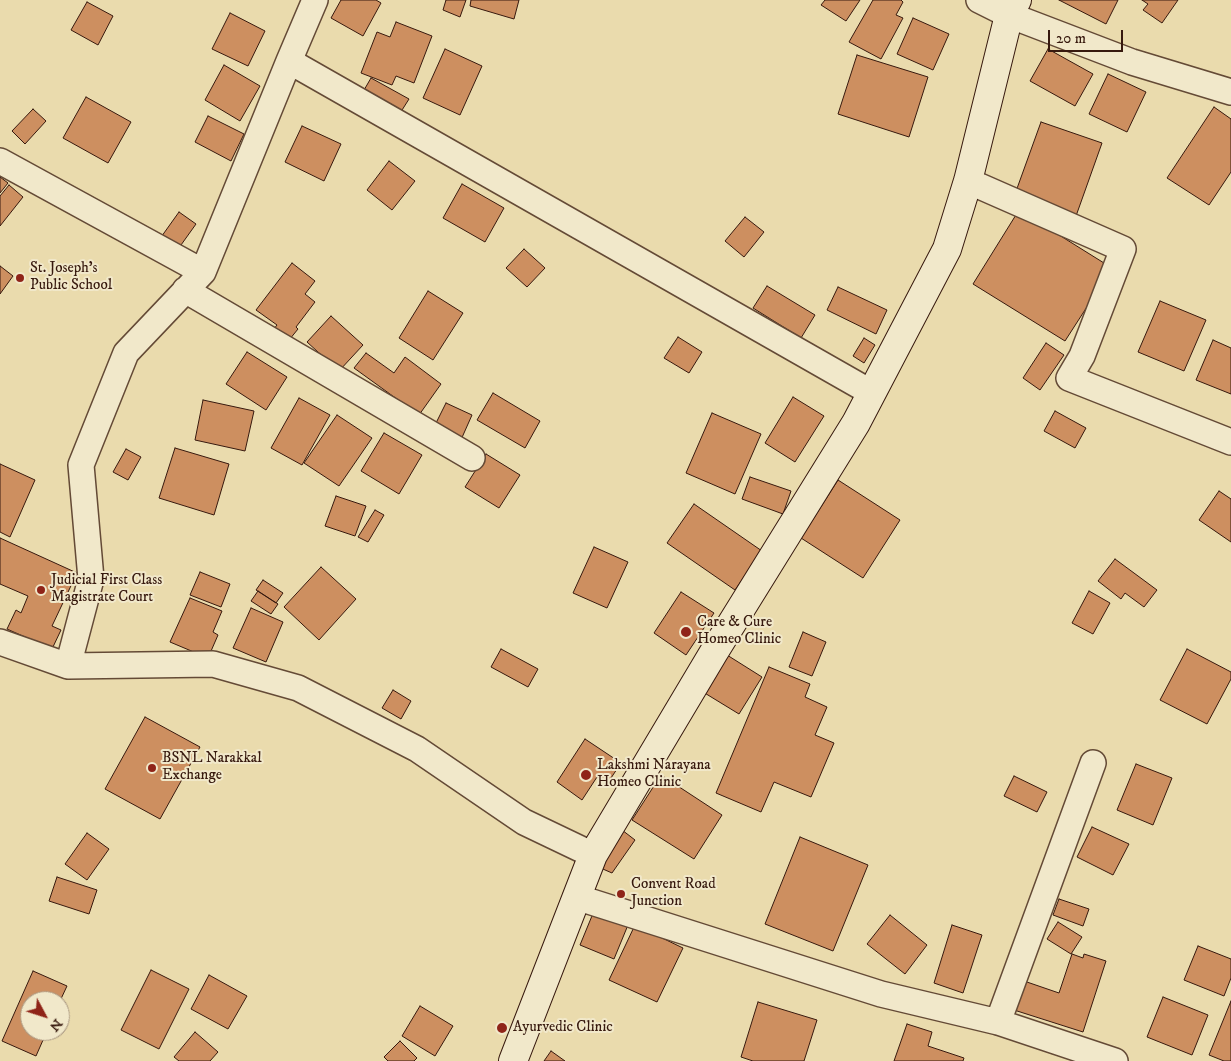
<!DOCTYPE html>
<style>
body{margin:0}
#map{position:relative;width:1231px;height:1061px;overflow:hidden;background:#eadbad;font-family:"IM FELL DW Pica",serif}
canvas{display:block}
.north{position:absolute;left:20px;top:991px;width:50px;height:50px;box-sizing:border-box;background:#f1e8ca;border:1px solid #a7957f;border-radius:50%;rotate:130deg;font-size:14px;font-weight:700;line-height:20px;text-align:center;color:#37190e}
.north::after{content:'';display:block;margin:auto;width:18px;height:22px;background:#8f2418;clip-path:polygon(50% 0,100% 100%,50% 72%,0 100%)}
.scale{position:absolute;left:1048px;top:30px;width:75px;height:22px;box-sizing:border-box;border:2px solid #37190e;border-top:0;padding-left:6px;font-size:15px;line-height:18px;white-space:nowrap;color:#37190e;-webkit-text-stroke:4px #f1e8ca;paint-order:stroke}
</style>
<div id="map">
<canvas width="1231" height="1061"></canvas>
<div class="north">N</div>
<div class="scale">20 m</div>
</div>
<script>
const c = document.querySelector('canvas').getContext('2d');
c.lineJoin = 'round';
function fillPath(path, color) { c.fillStyle = color; c.fill(path, 'evenodd'); }
const poly = rows => new Path2D(rows.map(r => 'M' + r).join(''));
function stroke(path, color, width, dash) { c.strokeStyle = color; c.lineWidth = width; c.lineCap = dash ? 'butt' : 'round'; c.setLineDash(dash || []); c.stroke(path); }
function drawText(font, color, halo, rows, align = 'center') {
  c.font = font + ' "IM FELL DW Pica",serif'; c.lineWidth = 4; c.setLineDash([]); c.textBaseline = 'middle'; c.strokeStyle = halo; c.fillStyle = color; for (const [text, x, y, turn = 0] of rows) {
    c.save(); c.translate(x, y); c.rotate((+turn || 0) * Math.PI / 180); c.textAlign = isNaN(turn) ? turn : align; if (halo) c.strokeText(text, 0, 0); c.fillText(text, 0, 0); c.restore();
  }
}
const building = poly([
 [341,0,376,0,381,3,363,36,331,18,341,0],
 [446,0,466,0,460,17,443,10,446,0],
 [471,0,519,0,514,19,470,6,471,0],
 [825,0,860,0,846,21,821,5,825,0],
 [873,0,901,0,903,2,896,15,903,18,881,59,849,42,873,0],
 [1059,0,1118,0,1106,24,1059,0],
 [1142,0,1178,0,1162,23,1143,10,1148,4,1142,0],
 [87,2,113,16,98,45,71,30,87,2],
 [230,13,265,31,248,66,212,49,230,13],
 [913,18,949,34,933,70,897,54,913,18],
 [396,22,432,36,414,83,396,76,392,85,361,73,377,32,390,37,396,22],
 [445,49,482,66,460,115,423,98,445,49],
 [1048,49,1093,74,1075,106,1030,81,1048,49],
 [857,55,928,77,909,137,838,114,857,55],
 [224,65,260,86,240,121,205,100,224,65],
 [1108,74,1146,92,1127,132,1089,114,1108,74],
 [371,78,409,99,397,118,360,97,371,78],
 [86,97,131,122,108,163,63,138,86,97],
 [1214,107,1231,119,1231,172,1209,205,1167,178,1214,107],
 [33,109,46,121,25,144,12,131,33,109],
 [208,116,244,134,231,161,195,142,208,116],
 [1041,122,1102,143,1076,216,1015,194,1041,122],
 [302,126,341,144,324,181,285,162,302,126],
 [389,161,415,181,392,210,367,190,389,161],
 [0,177,8,183,0,193,0,177],
 [462,184,504,208,485,242,443,218,462,184],
 [9,185,23,197,0,226,0,196,9,185],
 [1019,210,1112,268,1065,341,973,284,1019,210],
 [179,212,196,224,176,252,159,240,179,212],
 [745,217,764,232,744,257,725,241,745,217],
 [524,249,545,268,527,287,506,268,524,249],
 [292,263,315,281,305,294,315,302,296,327,298,329,285,345,270,334,277,325,256,310,292,263],
 [0,266,13,276,0,294,0,266],
 [767,286,815,315,801,338,753,308,767,286],
 [838,287,887,310,876,334,827,310,838,287],
 [428,291,463,313,433,360,399,338,428,291],
 [1160,301,1206,320,1184,371,1138,352,1160,301],
 [331,316,363,345,339,371,307,342,331,316],
 [678,337,702,352,689,373,664,358,678,337],
 [864,338,875,345,864,363,853,356,864,338],
 [1213,340,1231,348,1231,394,1196,380,1213,340],
 [1046,343,1064,355,1040,390,1023,378,1046,343],
 [247,352,287,377,266,410,226,384,247,352],
 [366,353,394,373,405,357,441,384,419,415,354,368,366,353],
 [493,393,540,421,525,448,477,420,493,393],
 [793,397,824,416,795,462,765,443,793,397],
 [299,398,330,415,302,465,271,448,299,398],
 [203,400,254,411,245,451,195,440,203,400],
 [446,403,472,415,460,442,433,429,446,403],
 [1055,411,1086,428,1075,448,1044,431,1055,411],
 [712,413,761,434,735,494,686,473,712,413],
 [337,415,372,438,339,486,304,463,337,415],
 [384,433,422,455,399,494,361,471,384,433],
 [175,448,229,464,214,515,159,498,175,448],
 [126,449,141,457,128,480,113,472,126,449],
 [486,454,520,475,499,508,465,487,486,454],
 [0,464,35,480,10,537,0,532,0,464],
 [750,477,791,491,783,514,742,499,750,477],
 [838,480,900,520,863,578,801,538,838,480],
 [1219,491,1231,499,1231,542,1199,520,1219,491],
 [336,496,366,506,355,536,325,526,336,496],
 [694,504,762,551,735,590,667,543,694,504],
 [375,510,384,515,368,542,358,537,375,510],
 [0,538,77,573,52,626,61,630,52,649,7,629,16,610,21,613,28,596,0,584,0,538],
 [594,547,628,562,607,608,573,593,594,547],
 [1115,559,1157,590,1144,607,1125,593,1121,599,1098,581,1115,559],
 [321,567,356,599,319,640,284,607,321,567],
 [200,572,230,584,221,607,190,595,200,572],
 [263,580,283,593,276,603,256,590,263,580],
 [258,591,278,604,271,614,251,601,258,591],
 [1089,591,1110,603,1093,634,1072,623,1089,591],
 [681,592,714,613,686,655,654,633,681,592],
 [190,598,222,611,213,632,218,635,208,658,170,642,190,598],
 [251,608,283,622,266,662,233,648,251,608],
 [803,632,826,642,812,676,789,667,803,632],
 [501,649,538,669,528,687,491,667,501,649],
 [1187,649,1231,672,1231,679,1207,724,1160,700,1187,649],
 [727,655,762,677,739,714,703,692,727,655],
 [769,667,810,684,805,697,827,707,815,735,834,743,811,797,774,782,761,812,716,793,769,667],
 [393,690,411,701,401,719,382,708,393,690],
 [145,717,200,747,160,819,105,789,145,717],
 [585,739,621,763,607,784,597,777,582,800,557,782,585,739],
 [1136,764,1172,778,1153,825,1117,810,1136,764],
 [661,775,722,815,694,859,632,820,661,775],
 [1014,776,1047,792,1037,812,1004,796,1014,776],
 [1092,827,1129,844,1113,875,1077,857,1092,827],
 [622,830,635,840,612,873,596,866,622,830],
 [87,833,109,849,87,880,65,864,87,833],
 [800,837,868,865,833,951,765,924,800,837],
 [57,877,97,890,89,914,49,901,57,877],
 [1059,899,1089,909,1083,926,1053,915,1059,899],
 [594,911,628,925,614,959,580,945,594,911],
 [890,915,927,945,905,974,867,944,890,915],
 [1058,922,1082,937,1071,954,1047,939,1058,922],
 [635,925,683,948,657,1002,609,980,635,925],
 [952,925,982,935,963,993,934,983,952,925],
 [1198,946,1231,959,1231,978,1224,996,1184,980,1198,946],
 [1072,954,1083,958,1084,954,1106,961,1083,1032,1014,1010,1024,981,1059,993,1072,954],
 [151,970,189,989,159,1049,121,1030,151,970],
 [33,971,67,986,60,1001,30,1001,30,1031,47,1031,36,1056,2,1041,33,971],
 [209,975,247,996,228,1029,191,1009,209,975],
 [1163,997,1208,1015,1192,1055,1147,1037,1163,997],
 [1231,1001,1231,1061,1224,1061,1209,1055,1231,1001],
 [758,1002,817,1020,804,1061,753,1061,741,1057,758,1002],
 [420,1006,453,1026,435,1056,402,1036,420,1006],
 [907,1024,932,1032,928,1046,964,1058,963,1061,894,1061,907,1024],
 [195,1032,218,1052,210,1061,179,1061,174,1057,195,1032],
 [400,1041,417,1058,414,1061,388,1061,384,1057,400,1041],
 [551,1051,565,1061,544,1061,551,1051]
]);
const street = poly([
 [979,0,1009,15,1132,62,1231,92],
 [289,61,872,393],
 [0,161,203,272],
 [968,181,1123,249,1082,356,1069,378,1231,442],
 [185,290,472,458],
 [0,642,68,666,213,664,298,688,417,749,524,822,593,855],
 [68,666,91,579,81,465,126,353,203,272,289,61,315,0],
 [576,897,881,994,998,1022,1115,1061],
 [998,1022,1093,763]
]);
const secondary = poly([
 [513,1061,593,855,714,652,856,423,947,249,968,181,1009,15,1017,0]
]);
const markers = [
 [20,278,5,"#8f2418"],
 [41,590,5,"#8f2418"],
 [686,632,6,"#8f2418"],
 [152,768,5,"#8f2418"],
 [586,775,6,"#8f2418"],
 [621,894,5,"#8f2418"],
 [502,1028,6,"#8f2418"]
];
const poiNames = [
 ["St. Joseph's",30,269],
 ["Public School",30,286],
 ["Judicial First Class",51,581],
 ["Magistrate Court",51,598],
 ["Care & Cure",697,623],
 ["Homeo Clinic",697,640],
 ["BSNL Narakkal",162,759],
 ["Exchange",162,776],
 ["Lakshmi Narayana",597,766],
 ["Homeo Clinic",597,783],
 ["Convent Road",631,885],
 ["Junction",631,902],
 ["Ayurvedic Clinic",513,1028]
];
fillPath(building, '#cd8f60');
stroke(building, '#37190e', 1);
stroke(street, '#644a36', 28);
stroke(secondary, '#37190e', 30);
stroke(street, '#f1e8ca', 25);
stroke(secondary, '#f1e8ca', 28);
for (const [x, y, r, color] of markers) { const dot = new Path2D(); dot.arc(x, y, r, 0, 2 * Math.PI); c.fillStyle = color; c.fill(dot); stroke(dot, '#f1e8ca', 2); }
drawText('15px', '#37190e', '#f1e8ca', poiNames, 'left');
</script>
